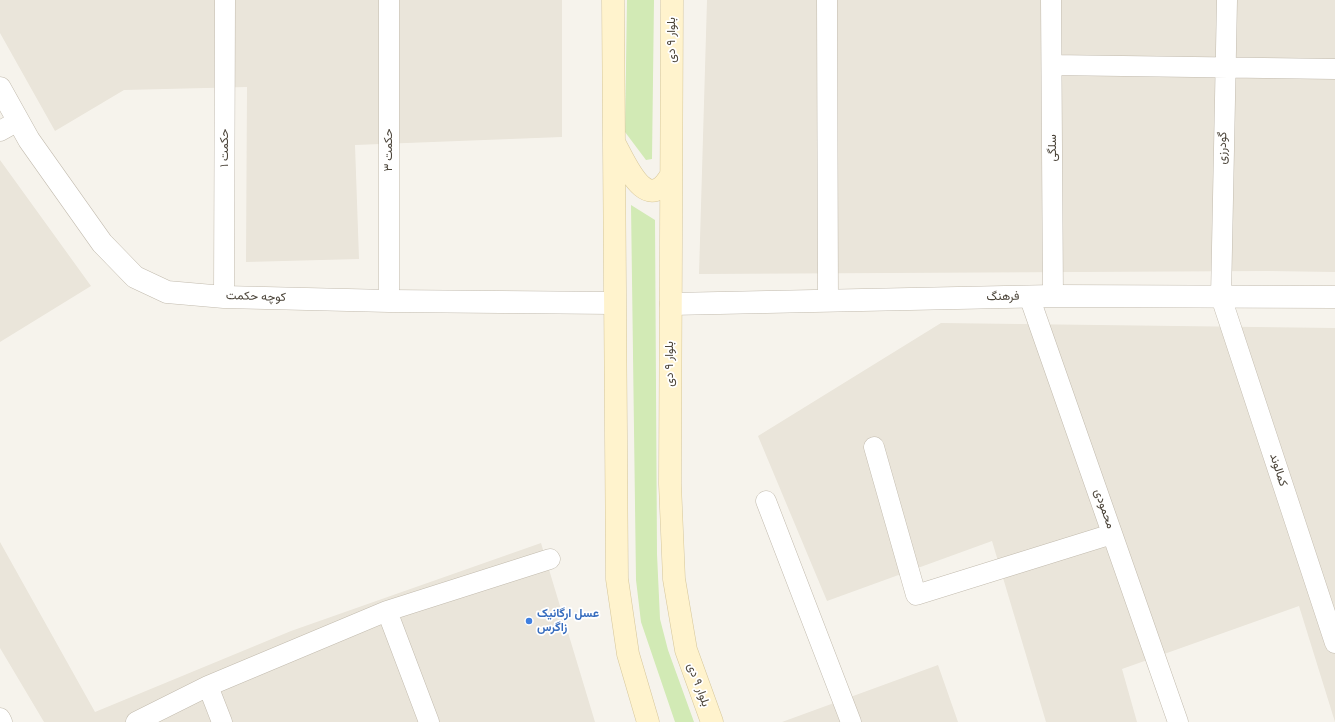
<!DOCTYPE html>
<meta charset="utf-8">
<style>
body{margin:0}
canvas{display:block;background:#f6f3ec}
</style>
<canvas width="1335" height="722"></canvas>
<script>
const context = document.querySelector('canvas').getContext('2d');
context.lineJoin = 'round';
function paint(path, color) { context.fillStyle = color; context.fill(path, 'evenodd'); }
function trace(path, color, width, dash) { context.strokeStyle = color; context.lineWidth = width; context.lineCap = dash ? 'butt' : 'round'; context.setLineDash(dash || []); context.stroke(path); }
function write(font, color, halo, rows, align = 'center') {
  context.font = font + ' Roboto,Vazirmatn,sans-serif'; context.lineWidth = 3.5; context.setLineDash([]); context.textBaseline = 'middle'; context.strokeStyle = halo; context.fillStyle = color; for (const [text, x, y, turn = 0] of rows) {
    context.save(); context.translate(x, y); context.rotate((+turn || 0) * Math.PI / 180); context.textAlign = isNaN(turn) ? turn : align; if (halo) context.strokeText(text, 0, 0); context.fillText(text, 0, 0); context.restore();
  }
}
paint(new Path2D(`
 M0,0H562V137L355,145L359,259L246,262L247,87L124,90L55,131L0,33Z
 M707,0H1335V272L1268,271L699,274Z
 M0,160L91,286L0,342Z
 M941,323L1335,328V722L1299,606L1122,669L1137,722H1046L992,541L827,601L758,436Z
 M0,542L95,712L291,631L541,543L595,722H44L0,648Z
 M938,665L958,722H782Z`), '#eae5da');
paint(new Path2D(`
 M627,0H654L652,159L646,160L625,132Z
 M631,205L655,220L657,554L660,619L668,650L694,722H675L641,622L636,580Z`), '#d2eab5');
const minor = new Path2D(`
 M827,0L828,301
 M1051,0L1053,296
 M1227,0L1221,297L1335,643
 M1052,65L1335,69
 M0,131L18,121
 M1029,296L1178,722
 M224,297L225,0
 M389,301V0
 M874,447L916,595L1112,534
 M766,501L851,722
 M387,611L429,722
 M208,686L222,722
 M0,718L2,722
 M136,722L208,686L387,611L550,559`);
const tertiary = new Path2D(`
 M0,88L29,140L102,243L135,277L167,292L224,297L389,301L614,303
 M671,304L1053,296L1335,297`);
const secondary = new Path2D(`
 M613,0L617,579L628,654L648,722
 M672,0L670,484L674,579L686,650L712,722
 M615,144C627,166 647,216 671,175`);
trace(minor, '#c2bbae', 21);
trace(tertiary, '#c2bbae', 23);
trace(secondary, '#d6c79b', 23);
trace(minor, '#fff', 20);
trace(tertiary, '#fff', 22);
trace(secondary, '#fff3cd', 22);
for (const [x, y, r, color] of [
 [529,621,4,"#3f7fe0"]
]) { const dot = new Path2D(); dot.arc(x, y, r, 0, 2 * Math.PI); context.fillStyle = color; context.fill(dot); trace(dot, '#fff', 1.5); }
write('12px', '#4b4439', '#fff', [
 ["بلوار ۹ دی",672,40,-90],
 ["حکمت ۱",225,148,-90],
 ["سلگی",1053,148,-90],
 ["گودرزی",1223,148,-89],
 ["حکمت ۳",389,150,-90],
 ["کوچه حکمت",256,297,2],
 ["فرهنگ",1003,297,-1],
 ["بلوار ۹ دی",670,364,-90],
 ["کمالوند",1278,470,72],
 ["محمودی",1104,509,71],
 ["بلوار ۹ دی",698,685,70]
]);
write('bold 12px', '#366cbe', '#fff', [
 ["عسل ارگانیک",537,614],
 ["زاگرس",537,628]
], 'left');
</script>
